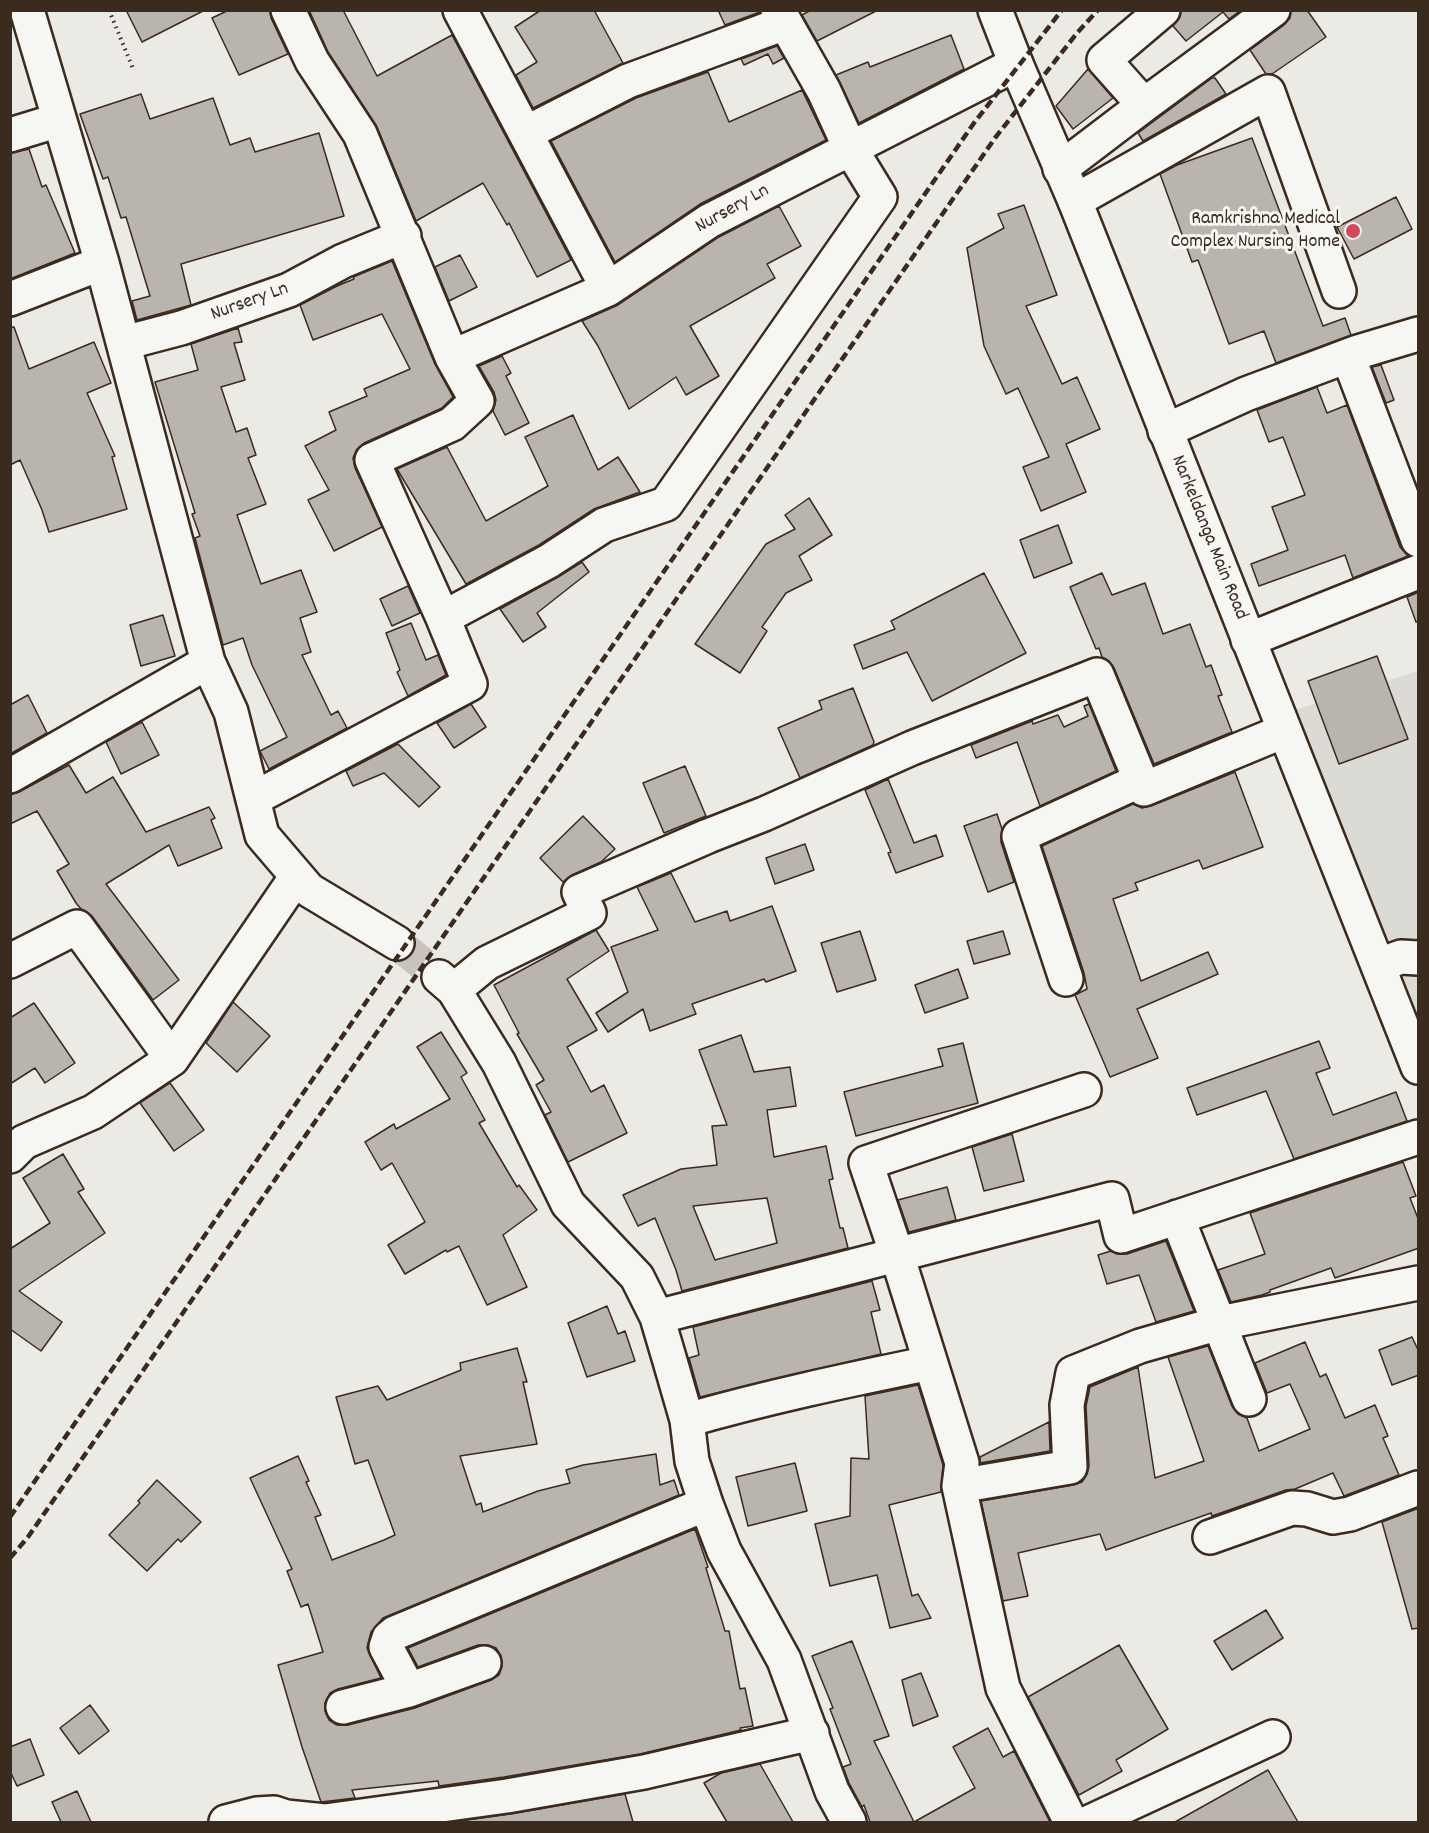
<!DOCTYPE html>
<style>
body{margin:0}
#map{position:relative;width:1429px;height:1833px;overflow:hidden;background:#ebeae5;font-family:Dekko,sans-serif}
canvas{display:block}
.frame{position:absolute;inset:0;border:12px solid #3b2a1e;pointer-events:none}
</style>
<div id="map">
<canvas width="1429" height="1833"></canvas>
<div class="frame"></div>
</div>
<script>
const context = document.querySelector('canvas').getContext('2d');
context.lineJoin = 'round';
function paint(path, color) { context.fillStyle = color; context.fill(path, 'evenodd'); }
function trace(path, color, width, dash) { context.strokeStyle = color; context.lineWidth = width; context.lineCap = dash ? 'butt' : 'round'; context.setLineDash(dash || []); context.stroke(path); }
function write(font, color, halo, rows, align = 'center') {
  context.font = font + ' Dekko,sans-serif'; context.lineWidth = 6; context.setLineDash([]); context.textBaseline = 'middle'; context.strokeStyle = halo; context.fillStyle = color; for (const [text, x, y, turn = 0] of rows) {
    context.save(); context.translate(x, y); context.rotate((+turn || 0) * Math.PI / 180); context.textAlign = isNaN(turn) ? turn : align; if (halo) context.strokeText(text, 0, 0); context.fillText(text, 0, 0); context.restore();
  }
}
paint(new Path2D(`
 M1418,671V1070L1266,719Z`), '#dcdad4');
const building = new Path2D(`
 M126,10H205L142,42Z
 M229,10H270L271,18L288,54L239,75L212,18Z
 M309,10H343L377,76L452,35L571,260L537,277L509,223L507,225L483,183L416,221L377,127L328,52Z
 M541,10H594L623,63L533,108L516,75L537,62L515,27Z
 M718,10H759L760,12L725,25Z
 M811,10H878L817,41L802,15Z
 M1181,10H1241L1229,19L1223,12L1186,41L1173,26L1180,17Z
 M1291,10H1307L1326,37L1272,74H1266L1250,50L1284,25L1290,18Z
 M951,35L964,69L859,123L836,75L868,62L870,67Z
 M777,46L784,58L773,64L768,54L744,65L741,59Z
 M1088,69L1113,98L1073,129L1056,106Z
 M708,72L729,122L802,90L826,140L700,204L615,262L551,141L636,98Z
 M1212,78H1215L1226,94L1143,141L1138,133Z
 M141,94L150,119L213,98L230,145L250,138L255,152L319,133L344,216L181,264L191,305L137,320L132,301L150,296L126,217L121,218L108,177L103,179L80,114Z
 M1252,138L1323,326L1345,318L1351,335L1276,363L1264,331L1229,344L1198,260L1192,262L1160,174L1177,165Z
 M29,149L42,187L46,185L75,253L10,279V153Z
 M1396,197L1412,229L1354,259L1337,227Z
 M1024,205L1057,295L1026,306L1062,384L1077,377L1100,429L1066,444L1086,492L1041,511L1023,467L1049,457L1018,388L1006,394L984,346L967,248L1004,228L998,214Z
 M779,206L801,246L767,264L775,278L690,326L719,376L686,395L676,377L629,409L598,346L582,321L618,305L719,237Z
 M460,255L477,287L449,301L435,267Z
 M392,261L435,364L453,397L442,408L364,443L357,449L353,458L355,468L382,527L334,551L308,500L329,490L305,446L336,430L329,412L367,396L364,389L410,369L382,314L313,340L300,305L337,286L354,279L353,277Z
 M10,327H14L29,369L94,342L111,383L87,393L115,456L112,457L127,509L49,532L42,510L20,460L10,465Z
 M238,328L242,342L234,343L245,380L221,387L236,432L247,428L256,455L248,458L266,504L237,515L261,584L301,570L317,612L300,618L311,652L302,655L331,715L338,711L347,728L269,769L260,751L287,737L252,665L243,638L223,645L195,538L200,536L192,514L195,513L155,382L198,370L191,344Z
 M502,356L511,373L506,376L529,423L505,435L493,411L496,400L494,392L479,366Z
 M1381,365L1394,400L1386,403L1372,367Z
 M1317,387L1327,413L1347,405L1400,547L1408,556L1353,578L1345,555L1259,586L1251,564L1288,550L1272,507L1305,495L1283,437L1269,442L1257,410Z
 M573,415L598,470L618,457L640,492L594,509L539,545L466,584L397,469L447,447L486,521L548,486L525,437Z
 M809,498L832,535L799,556L812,580L786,593L762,627L767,631L740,673L695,644L766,544L795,529L785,515Z
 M1058,525L1072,563L1034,578L1020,540Z
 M582,562L589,572L537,613L546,627L523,642L500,609L558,577Z
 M984,573L1026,653L932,701L907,652L863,669L854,645L895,629L891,621Z
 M1102,573L1112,595L1145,583L1163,634L1190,624L1206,667L1211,665L1222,695L1218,696L1232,732L1154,764L1114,668L1109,661L1102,657L1099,648L1096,649L1070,587Z
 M408,586L420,613L392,626L380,599Z
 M1419,592V621L1416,622L1407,597Z
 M163,615L175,656L141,666L130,625Z
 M411,623L426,660L438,655L446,675L408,696L397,672L400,670L386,633Z
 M1377,656L1408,739L1339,764L1308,681Z
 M853,688L874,742L873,745L800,778L778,728L822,709L819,701Z
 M28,695L47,733L10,754V705Z
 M471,704L486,727L454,748L437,723Z
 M1089,704L1116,771L1040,806L1017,742L976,758L971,745L1032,721L1033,724L1058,715L1064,727L1088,716L1084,706Z
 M142,722L159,755L121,774L106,742Z
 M398,744L440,787L419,807L384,773L353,786L346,771Z
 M69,765L86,793L113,777L146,832L209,807L215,818L211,820L222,848L178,866L169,845L106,884L179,980L153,1000L92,916L81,909L76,903L57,871L69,864L37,811L10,824V795L19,792Z
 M685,766L706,816L664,833L643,783Z
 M1235,772L1263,847L1203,869L1199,860L1135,883L1138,890L1113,899L1141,981L1208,952L1218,974L1137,1009L1158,1058L1110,1077L1075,995L1087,989L1084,973L1042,846L1133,804L1142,808L1151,806Z
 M888,779L914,843L936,835L943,856L896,873L888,853L891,852L865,790Z
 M997,814L1002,829L1001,842L1014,882L988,892L964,826Z
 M583,816L615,849L601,862L572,875L563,882L540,858Z
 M805,844L814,870L775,884L766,858Z
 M671,873L695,922L727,911L730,921L772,906L796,971L766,982L764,979L692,1004L696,1014L650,1031L643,1009L608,1032L596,1013L628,992L611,947L658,930L637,887Z
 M596,930L609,951L567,979L597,1030L567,1047L591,1092L604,1085L627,1133L568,1162L545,1115L551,1112L536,1085L544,1080L517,1034L519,1033L494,985Z
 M860,931L876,980L837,992L821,943Z
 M1003,931L1010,954L974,964L967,941Z
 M958,969L968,998L925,1013L915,985Z
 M233,1002L270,1036L237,1072L206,1043Z
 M34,1003L75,1063L45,1083L35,1068L10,1084V1018Z
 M441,1032L467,1073L461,1077L485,1120L479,1123L517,1187L519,1185L537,1210L503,1235L527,1287L487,1305L459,1246L447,1252L446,1250L405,1274L388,1245L425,1222L392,1163L381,1170L365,1142L394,1124L396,1129L450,1099L417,1047Z
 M741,1035L754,1072L790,1067L796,1106L767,1110L774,1157L826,1146L833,1179L829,1180L840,1228H843L848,1248L682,1291L676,1270L655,1218L638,1226L623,1195L681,1169L717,1165L712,1126L727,1125L699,1050ZM767,1198L777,1243L715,1260L693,1206Z
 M1319,1041L1330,1068L1316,1073L1333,1115L1396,1092L1407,1121L1294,1159L1266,1091L1197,1115L1187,1088Z
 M963,1043L978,1103L856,1136L844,1092L943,1066L938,1049Z
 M170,1083L204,1130L174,1151L140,1103Z
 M1012,1134L1024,1181L984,1191L972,1147Z
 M63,1154L84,1189L78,1192L105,1233L19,1291L62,1322L41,1351L10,1329V1249L50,1223L23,1178Z
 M1403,1162L1416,1196L1410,1198L1419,1221V1248L1335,1278L1331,1268L1270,1290V1292L1262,1295L1231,1302L1218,1270L1265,1254L1250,1213Z
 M947,1187L956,1220L909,1232L898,1200Z
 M1166,1241L1194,1311L1156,1322L1139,1275L1107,1284L1098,1255L1111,1251L1117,1254H1127Z
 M872,1281L880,1310L871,1312L881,1354L700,1397L689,1358L699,1355L693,1327Z
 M607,1306L618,1334L625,1331L635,1361L587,1377L568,1323Z
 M1412,1337L1419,1352V1375L1392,1385L1379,1350Z
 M1305,1342L1320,1377L1326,1374L1345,1418L1375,1405L1388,1436L1383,1438L1399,1475L1344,1496L1333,1473L1295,1489L1286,1490L1212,1516L1211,1513L1106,1550L1100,1534L1018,1553L1028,1596L1003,1601L981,1501L1073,1485L1082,1482L1087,1474L1089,1466L1086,1406L1090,1387L1138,1367L1155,1478L1204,1461L1168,1357L1208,1346L1232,1406L1238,1414L1247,1418L1259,1451L1310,1429L1290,1384L1267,1393L1255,1363Z
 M517,1348L527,1382H523L537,1444L460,1456L476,1505L481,1503L483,1512L538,1491L570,1483L566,1470L583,1465L656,1454L660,1485L674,1480L679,1495L383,1618L371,1632L367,1648L381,1678L338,1689L330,1693L325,1703V1711L329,1720L337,1725H348L415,1708L491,1680L499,1675L502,1666L501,1656L496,1648L488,1645H478L418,1667L408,1648L695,1529L708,1567L706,1568L725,1631H729L740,1689L745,1688L753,1726L740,1728L741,1730L640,1754L504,1777L439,1786L438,1781L352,1790L355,1798L321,1802L302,1747L278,1665L323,1652L308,1604L301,1607L287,1571L292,1569L250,1478L298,1456L309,1481L306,1482L321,1515L315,1517L332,1560L384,1540L395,1535L368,1460L355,1464L336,1397L378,1386L387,1400L461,1370L460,1363Z
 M918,1385L943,1465L941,1492L889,1505L912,1596L918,1594L931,1618L890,1628L877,1575L830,1586L815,1524L850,1516L851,1458L869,1459L865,1396Z
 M1049,1422L1050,1451L980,1463V1457Z
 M795,1463L807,1511L748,1526L736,1477Z
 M157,1480L201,1522L181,1542L178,1539L147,1571L109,1535L140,1503L138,1501Z
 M1419,1508V1628L1412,1629L1382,1522Z
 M1266,1610L1283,1638L1232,1670L1214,1641Z
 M852,1641L889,1736L874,1741L914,1822L975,1788L953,1747L988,1728L1003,1757L1014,1751L1050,1822H870L864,1805L862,1807L849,1783L843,1767L851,1764L830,1709L833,1708L812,1656Z
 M1119,1645L1168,1729L1116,1760L1122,1771L1079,1795L1028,1697Z
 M921,1673L938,1716L913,1726L902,1680Z
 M90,1705L109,1731L79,1754L60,1728Z
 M30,1739L44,1775L17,1786L10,1771V1747Z
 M760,1764L793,1822H727L704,1783L721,1773Z
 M1268,1770L1298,1822H1175Z
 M77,1791L91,1822H61L52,1802Z
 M625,1794L633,1822H452L510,1814Z`);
paint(building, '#bab4ae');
trace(building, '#3b2a1e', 1.5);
trace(new Path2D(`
 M397,943L439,977`), '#c8c4bd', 33, [33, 16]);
const minor = new Path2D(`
 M27,10L102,263L208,662L231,712L262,835L309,890L397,943
 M460,10L608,289
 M1144,105L1104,60L1163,10
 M526,133L628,81L785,23
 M10,135L59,120
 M1060,169L1144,105L1273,10
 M1075,201L1268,92L1339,291
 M10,299L102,263
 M124,343L181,328L289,290L343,261L404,236
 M1348,356L1418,540
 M452,357L608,289L709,221L1016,64
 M1165,431L1246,394L1358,352L1418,334
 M443,618L549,561L604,525L666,504L880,197L850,148L824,91L778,10
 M1248,640L1418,572
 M10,776L208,662
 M253,799L470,684L443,618L372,460L452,424L477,401L452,357L360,134L312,61L288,10
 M10,961L77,927L172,1059
 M1379,965L1401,957L1418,958
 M439,977L454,990L499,1063L568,1204L637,1277L657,1317L670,1361L687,1420L692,1461L706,1504L724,1551L784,1660L832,1791L849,1822
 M1066,979L1019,836L1141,780
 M454,990L487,963L589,913L579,892L708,836L764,814L912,748L1097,675L1144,789L1284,731
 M10,1156L24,1142L93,1112L172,1059L297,876
 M1177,1217L1249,1399
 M657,1317L1112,1199L1121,1236L1418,1137
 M687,1420C767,1397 848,1380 930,1363
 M959,1486L1070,1467L1067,1405L1073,1373L1140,1346L1220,1323L1418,1283
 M1210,1537L1292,1508L1307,1509L1333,1517L1350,1514L1418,1488
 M484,1663L409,1690L386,1647L389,1638L395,1633L706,1504
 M343,1707L409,1690
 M226,1822L257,1814L274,1813L286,1817L325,1821L507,1796L644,1772L812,1733
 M1071,1822L1003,1688L959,1486L962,1463L897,1255L866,1163L1084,1090
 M1090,1822L1273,1737`);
const major = new Path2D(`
 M995,10L1016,64L1075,201L1418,1067`);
trace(minor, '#3b2a1e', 38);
trace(major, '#3b2a1e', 38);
trace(new Path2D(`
 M109,10L134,71`), '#3b2a1e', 4, [1.5, 4.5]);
trace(minor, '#f6f6f2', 33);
trace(major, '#f6f6f2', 33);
trace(new Path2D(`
 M10,1517L974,123L1062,10
 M10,1558L28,1537L995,138L1077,33L1098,10`), '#3b2a1e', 4.5, [9, 4.5]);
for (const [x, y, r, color] of [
 [1353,231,8,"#d1495b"]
]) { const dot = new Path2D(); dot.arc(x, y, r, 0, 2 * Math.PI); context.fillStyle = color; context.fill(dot); trace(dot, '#f6f6f2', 2); }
write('20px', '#3b2a1e', '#f6f6f2', [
 ["Nursery Ln",733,210,-29],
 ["Nursery Ln",250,303,-20],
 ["Narkeldanga Main Road",1208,538,68]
]);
write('20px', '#3b2a1e', '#f6f6f2', [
 ["Ramkrishna Medical",1340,220],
 ["Complex Nursing Home",1340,243]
], 'right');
</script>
